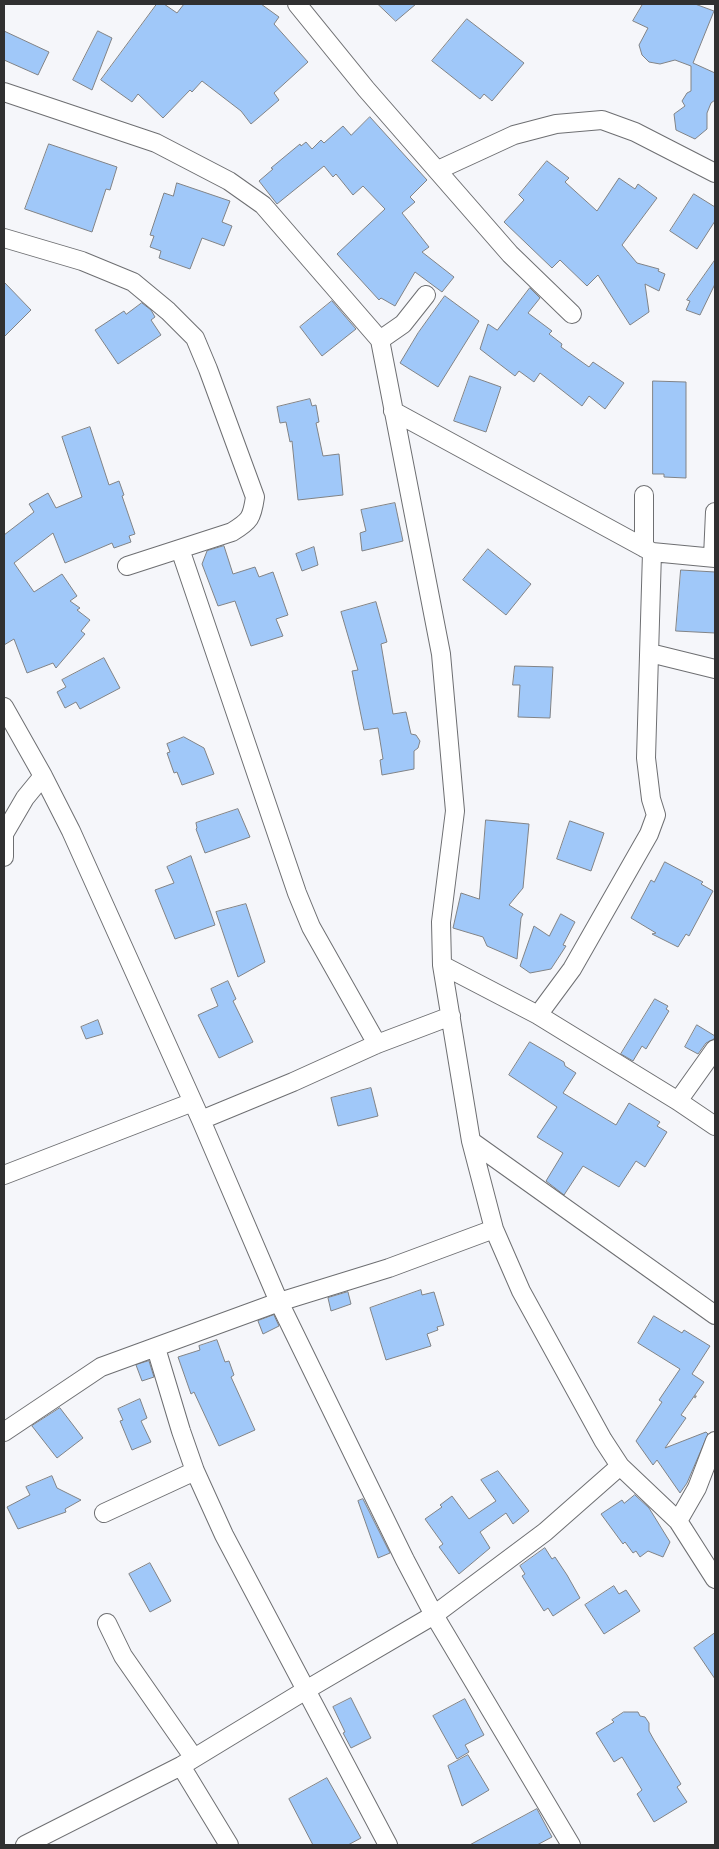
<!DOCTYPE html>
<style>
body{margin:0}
#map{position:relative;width:719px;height:1849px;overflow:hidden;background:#f5f6fa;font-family:"DM Sans",sans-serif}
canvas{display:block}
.frame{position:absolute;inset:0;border:5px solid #303031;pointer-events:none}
</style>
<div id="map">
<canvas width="719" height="1849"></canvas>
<div class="frame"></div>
</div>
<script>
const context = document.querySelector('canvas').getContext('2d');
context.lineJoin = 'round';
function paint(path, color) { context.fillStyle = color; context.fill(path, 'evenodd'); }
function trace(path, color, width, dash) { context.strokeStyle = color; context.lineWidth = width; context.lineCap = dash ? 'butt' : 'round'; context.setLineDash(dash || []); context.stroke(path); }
const building = new Path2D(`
 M157,4H164L177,13L184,4H261L279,17L274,24L308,62L274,93L279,100L251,124L241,111L202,81L192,92L190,90L163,118L138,94L132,102L101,80Z
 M378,4H416L396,21Z
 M643,4H695L714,11L693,63L715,73V100L711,103L707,113V129L695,139L676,130L674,114L685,106L682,101L687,93L691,91V66L675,60L660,64L649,62L642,55L639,45L648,28L633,21Z
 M467,19L524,63L492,101L484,94L480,99L432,61Z
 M4,31L49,52L38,75L4,60Z
 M98,31L112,38L92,90L73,80Z
 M370,117L427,180L410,197L415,202L402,213L429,247L422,252L454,277L442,292L415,272L395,306L381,298L379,300L337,254L385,209L363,186L353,195L336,174L333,177L324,166L277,204L259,181L273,169L271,168L300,144L301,146L306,142L312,149L321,140L324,143L343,126L351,135Z
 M49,144L117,167L110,190L106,189L92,232L25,209Z
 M547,161L569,178L565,182L597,211L619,178L635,189L638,184L657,198L622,245L637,263L659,269L658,271L665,274L659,291L645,284L649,312L630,325L598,275L587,286L560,260L552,268L504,222L524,200L519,195Z
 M177,183L230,201L222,222L232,226L224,246L202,238L190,269L159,258L161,251L150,247L154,236L150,235L164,193L173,196Z
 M694,194L715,207V221L697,249L670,231Z
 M715,260V284L700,315L686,310L690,301L687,300Z
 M4,282L31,310L4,337Z
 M530,288L540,298L528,313L552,331L549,334L562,344L561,347L589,367L593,362L624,383L605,409L589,396L582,406L540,373L534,382L519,371L515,376L480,349L488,324L497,330Z
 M445,296L479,321L438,387L400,363L418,333Z
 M332,301L356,329L322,356L300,327Z
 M142,303L151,310L155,317L151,320L161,335L118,364L95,330L124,311L126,314Z
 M470,376L501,387L486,432L454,421Z
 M653,381L686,382V478L664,477V474H653Z
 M310,399L312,406L316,405L319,422L316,423L323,456L339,454L343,495L298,500L292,441L290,442L286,422L280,423L277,407Z
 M90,427L109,485L119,481L124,495L122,496L135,534L129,536L131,542L114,548L112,543L65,563L53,533L14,563L34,592L62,574L77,596L70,601L80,608L77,610L90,620L81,631L85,634L56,668L53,663L27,673L14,639L4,645V535L34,512L29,504L48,493L56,508L82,497L62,437Z
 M395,503L403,541L362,551L360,533L366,531L361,510Z
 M224,546L233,574L255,567L259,577L273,572L288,615L276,619L283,636L251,646L235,601L218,606L202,564L207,551Z
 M314,547L318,565L302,571L296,554Z
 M488,549L531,584L506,615L463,580Z
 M681,570L715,572V633L676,631Z
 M376,602L387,642L381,644L393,714L406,712L411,734L416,735L420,741L418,748L414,751V769L382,775L380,760L383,759L378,728L364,730L352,671L358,670L341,612Z
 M104,658L120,688L80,709L76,702L65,708L57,692L66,687L62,680Z
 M515,666L553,667L550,718L518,717L520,685H513Z
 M184,737L204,748L214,774L182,785L177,772L174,773L167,753L170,752L167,744Z
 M238,809L250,837L205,853L196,829L197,828L196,823Z
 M486,820L529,824L523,888L509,905L523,914L521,918L517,959L487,946L483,937L453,928L461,893L479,899Z
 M570,821L604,833L591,871L557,859Z
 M191,856L215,925L175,939L155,890L174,883L167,867Z
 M665,862L703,882L701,884L713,891L689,936L686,934L678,947L652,934L656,933L631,918L651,880L654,882Z
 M246,904L265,962L238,977L216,912Z
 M561,914L575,922L563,945L566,946L551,969L530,973L520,966L534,926L549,936Z
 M228,981L236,999L233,1001L253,1042L219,1058L198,1015L218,1006L211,989Z
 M655,999L668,1006L666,1009L669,1011L646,1049L642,1046L633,1061L621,1054Z
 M98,1020L103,1034L86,1039L81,1027Z
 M697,1025L715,1036L714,1039L706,1043L698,1054L685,1047Z
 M530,1042L564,1062L565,1066L576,1073L563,1093L616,1125L629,1103L660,1122L657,1126L667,1132L645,1167L636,1161L619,1187L583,1166L564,1195L546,1181L563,1153L537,1137L557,1107L509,1075Z
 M371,1088L378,1116L338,1126L331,1098Z
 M421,1290L422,1295L434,1292L444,1325L437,1327L438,1330L427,1334L431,1346L386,1360L370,1308Z
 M348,1292L351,1304L331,1311L328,1298Z
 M274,1315L279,1326L263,1334L258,1321Z
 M654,1316L682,1333L684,1330L710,1346L692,1374L704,1382L681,1415L686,1418L665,1448L706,1432L708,1434L687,1483L680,1493L657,1460L653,1465L636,1441L662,1402L659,1400L680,1369L638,1343Z
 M217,1340L225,1362L229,1361L234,1375L231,1377L255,1430L219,1446L194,1392L191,1394L178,1357L200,1350L199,1346Z
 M149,1361L154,1377L142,1381L136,1365Z
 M140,1399L147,1418L141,1421L151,1442L132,1450L120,1421L123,1420L118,1409Z
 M60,1408L83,1438L57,1458L32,1426Z
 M498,1471L529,1511L513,1524L506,1513L480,1532L490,1548L459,1574L439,1547L443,1544L425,1519L442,1507L440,1505L452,1496L469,1519L496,1501L481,1480Z
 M52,1476L57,1488L81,1500L65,1509L66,1512L18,1529L7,1507L30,1495L26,1487Z
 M635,1495L649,1508L670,1542L663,1557L648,1551L640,1557L636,1551L633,1553L625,1542L623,1544L601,1514L622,1500L624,1503Z
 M363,1499L390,1553L378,1558L358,1501Z
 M545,1548L552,1559L555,1557L567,1575L580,1598L553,1616L548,1608L544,1611L527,1584L522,1576L525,1574L520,1566Z
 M150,1563L171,1601L150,1612L129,1574Z
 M614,1586L619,1594L626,1590L640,1611L604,1634L585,1605Z
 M715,1633V1679L694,1648Z
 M351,1698L371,1738L351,1748L343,1733L345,1732L333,1707Z
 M465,1699L484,1735L465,1745L469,1752L457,1759L433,1716Z
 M624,1712H638L640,1716L645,1717L649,1723V1731L654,1740L681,1784L677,1787L687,1802L654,1822L637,1794L642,1790L622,1757L614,1762L596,1733L614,1722L612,1720Z
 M468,1755L489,1790L462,1806L448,1766Z
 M327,1778L361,1838L348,1845H313L289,1799Z
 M537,1809L552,1837L537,1845H470Z`);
paint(building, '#a0c8f9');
trace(building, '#818386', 1);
const street = new Path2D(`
 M297,4L366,89L510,254L572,314
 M4,92L156,143L229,181L263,205L380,340L441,654L455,811L441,922L442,965L471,1141L494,1229L521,1291L603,1440L620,1466L678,1521L715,1579
 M438,170L514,135L556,124L602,120L635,132L715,173
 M4,238L82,261L133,282L168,311L195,338L208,369L255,497C252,518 250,521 232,532L127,566
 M380,340L403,324L426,295
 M393,411L652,552L715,558
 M644,495V548
 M180,549L297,893L311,927L377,1044
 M713,557L715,512
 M650,653L715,669
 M4,707L43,776L71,831L201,1120L279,1302L405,1560L434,1615L571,1845
 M4,857V834L25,798L43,776
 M442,965L538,1015L678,1101L715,1126
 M538,1015L572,969L649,834L656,815L651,799L646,758L652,552
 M678,1101L715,1049
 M201,1120L293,1082L377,1044L451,1016
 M471,1141L715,1315
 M4,1175L193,1102
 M156,1348L181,1431L195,1471L224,1535L388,1845
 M4,1432L101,1367L279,1302L389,1268L494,1229
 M104,1513L195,1471
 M678,1521L697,1488L715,1441
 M107,1623L123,1656L194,1758
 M181,1766L229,1845
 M25,1845L181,1766L306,1690L434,1615L545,1532L620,1466`);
trace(street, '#6e6f72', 20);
trace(new Path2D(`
 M694,1396L699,1399`), '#939496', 3, [2.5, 4]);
trace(street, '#fff', 18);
</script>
